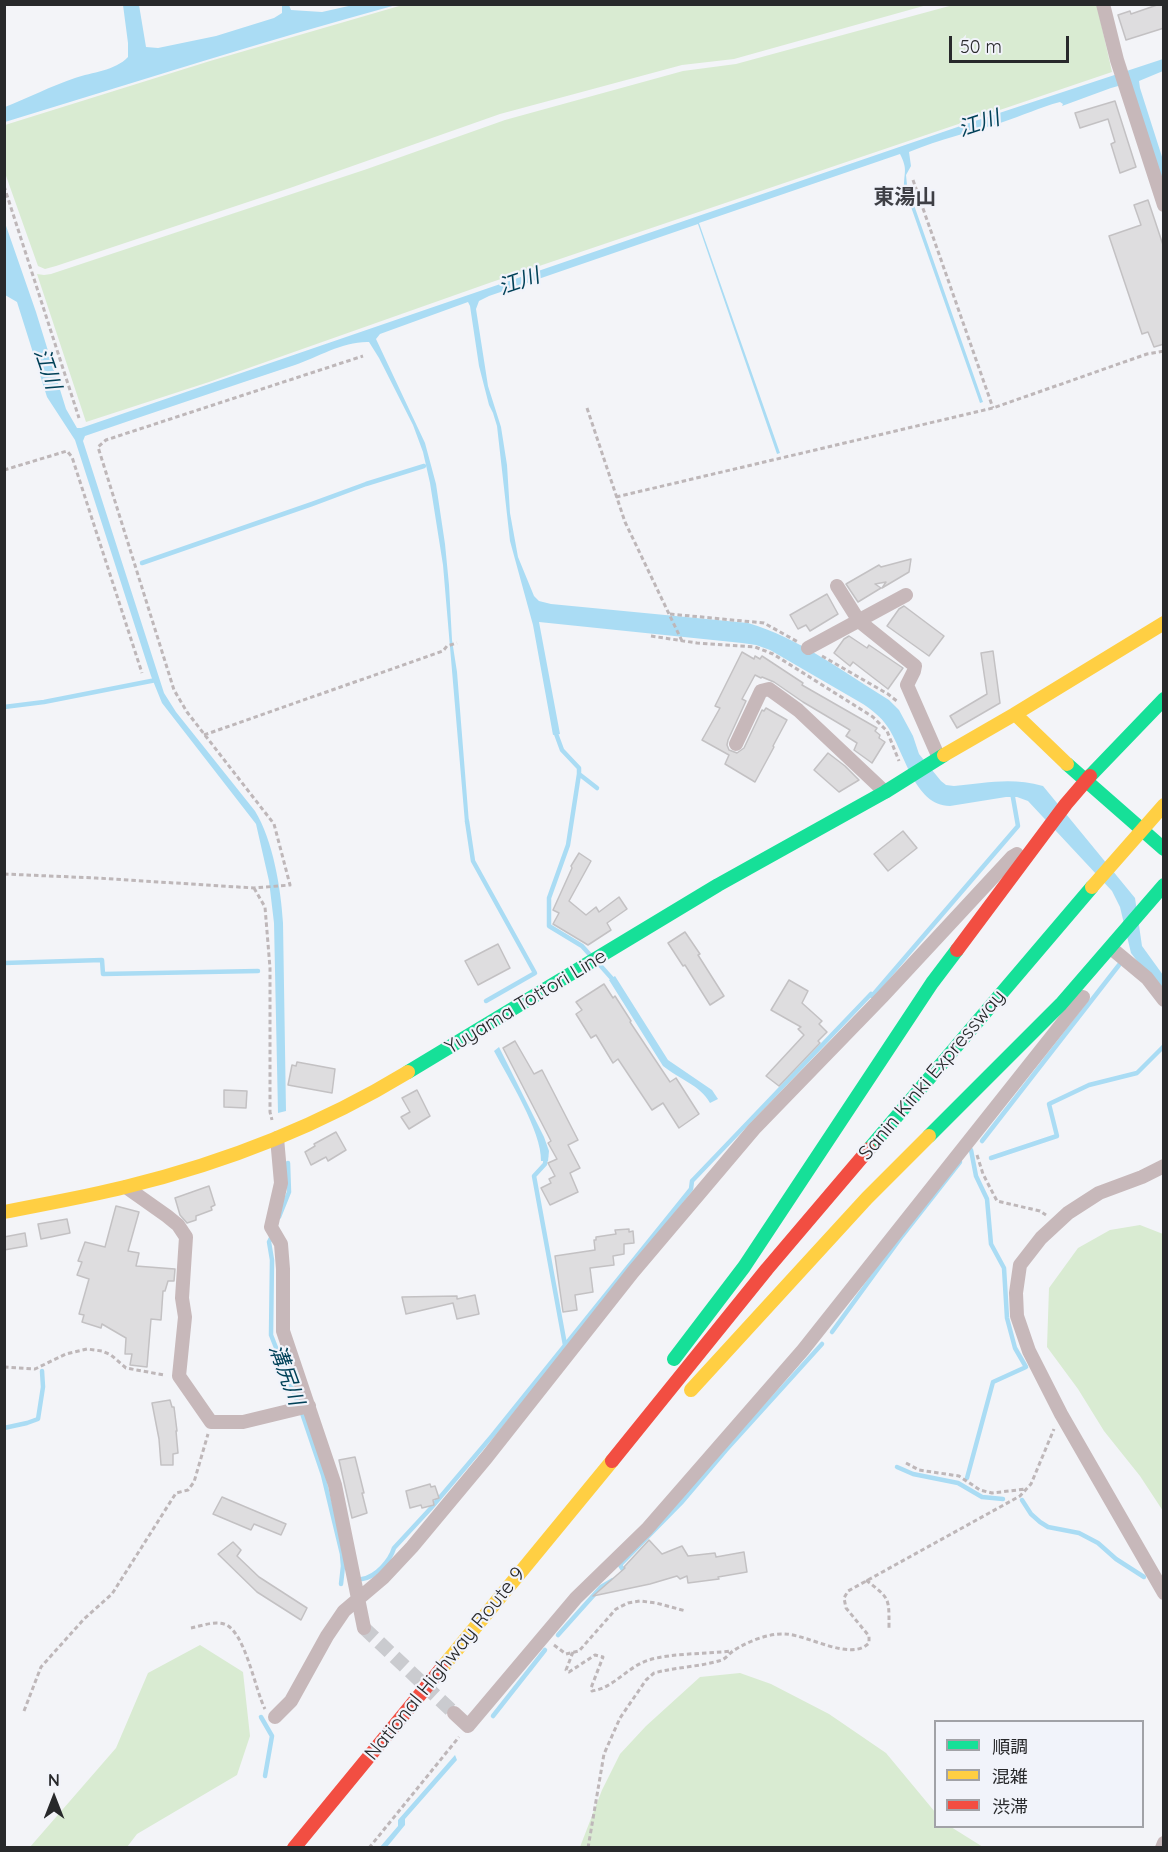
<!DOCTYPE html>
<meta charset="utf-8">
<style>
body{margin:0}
#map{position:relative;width:1168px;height:1852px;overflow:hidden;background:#f3f4f8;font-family:Quicksand,"Noto Sans JP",sans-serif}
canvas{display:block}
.frame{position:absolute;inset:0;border:6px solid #28292b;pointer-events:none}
.legend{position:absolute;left:934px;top:1720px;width:210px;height:108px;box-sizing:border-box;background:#f1f3fa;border:2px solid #a1a2a7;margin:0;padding:8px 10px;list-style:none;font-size:18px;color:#28292b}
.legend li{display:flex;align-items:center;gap:12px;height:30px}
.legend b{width:30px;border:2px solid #a1a2a7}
.north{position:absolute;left:24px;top:1768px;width:60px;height:60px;-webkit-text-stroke:4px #f1f3fa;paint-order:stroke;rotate:0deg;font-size:16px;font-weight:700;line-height:24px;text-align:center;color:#28292b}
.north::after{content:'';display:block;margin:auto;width:21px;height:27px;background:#28292b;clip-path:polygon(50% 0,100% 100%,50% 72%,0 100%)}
.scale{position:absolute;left:949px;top:36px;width:120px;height:27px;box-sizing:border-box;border:3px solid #28292b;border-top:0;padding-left:8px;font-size:18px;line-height:21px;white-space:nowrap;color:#28292b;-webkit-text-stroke:4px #f1f3fa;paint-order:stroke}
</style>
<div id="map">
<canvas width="1168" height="1852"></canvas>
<div class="frame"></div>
<ul class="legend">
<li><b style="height:8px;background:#16e098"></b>順調</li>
<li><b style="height:8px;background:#ffcf43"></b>混雑</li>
<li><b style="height:8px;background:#f24e42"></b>渋滞</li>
</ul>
<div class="north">N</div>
<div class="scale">50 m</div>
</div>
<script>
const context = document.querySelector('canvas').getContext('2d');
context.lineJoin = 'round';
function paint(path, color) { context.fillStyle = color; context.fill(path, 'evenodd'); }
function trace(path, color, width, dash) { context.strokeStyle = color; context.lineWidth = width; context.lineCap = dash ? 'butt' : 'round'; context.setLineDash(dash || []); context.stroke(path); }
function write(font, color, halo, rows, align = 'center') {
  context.font = font + ' Quicksand,"Noto Sans JP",sans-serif'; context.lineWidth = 4.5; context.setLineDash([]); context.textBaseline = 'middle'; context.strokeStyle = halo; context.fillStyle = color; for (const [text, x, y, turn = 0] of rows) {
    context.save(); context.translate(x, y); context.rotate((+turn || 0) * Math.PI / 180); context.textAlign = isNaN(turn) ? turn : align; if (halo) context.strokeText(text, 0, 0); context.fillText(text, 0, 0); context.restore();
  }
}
paint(new Path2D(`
 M406,4H927V5L734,59L682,65L500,114L290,188L56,266L45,269L38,266L5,173V125L210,61Z
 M953,5H1097L1112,72L492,282L209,382L86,422L37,274L44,275L51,274L367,169L505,120L683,71L736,64Z
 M1140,1225L1163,1234V1511L1140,1476L1104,1431L1078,1389L1047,1347L1049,1288L1078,1248L1110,1230Z
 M200,1645L243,1672L250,1736L237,1775L137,1834L127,1847H30L116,1748L148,1673Z
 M740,1673L771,1684L829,1714L886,1753L935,1812L936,1826L951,1827L983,1847H580L602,1790L620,1754L646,1726L700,1677Z`), '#d9ebd2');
paint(new Path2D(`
 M123,5H139L146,47L158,48L216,36L274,18L282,13V5H289L291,10L322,12L353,5H396C265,41 135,82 5,122V107C28,98 51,86 75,78C92,72 115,71 128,57V43Z
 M1163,59V71L1139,81L1140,88L1163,160V184L1129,83L1111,88L1062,106L1063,104L1060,102C1040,107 1022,116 1003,122C971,132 940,139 909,152L911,166L906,175L907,185L983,402L980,403L904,187C904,171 908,170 900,154L699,223L780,453L777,454L698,224L489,296L479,301L476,309L488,386L501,427L507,465L510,513L518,557L534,596L539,601L551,604L748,623C799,638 845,673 889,700L899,710L913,736L919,754L941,781L946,785L954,786C986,783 1011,777 1043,786L1135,898L1142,946L1163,975V995L1131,953L1120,907L1112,891L1028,801L1017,797H1006L950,806C914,806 904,750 887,726C881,717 872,710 863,704L770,650L756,645L742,643L539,622L560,734L553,735L533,625L510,541L497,426L493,413L489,405L479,366L470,306L468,302L380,334L376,339L425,443L436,484L445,544L449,585L452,640L457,672L469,823L468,826L465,823L443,565L430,483L423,452L413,425L379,358L369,342C344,341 318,357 295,365C225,388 155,412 85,436L83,441L164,693L176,712L255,811C273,840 281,889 283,923L286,1111L278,1113L274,923L269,881L256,824L162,703L151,676L75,440L47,397L17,302L5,295L4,220L36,312L66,409L77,428H81L975,121Z
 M615,976L668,1060L712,1090L718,1099L710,1103C700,1085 679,1079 663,1066L609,980Z
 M499,1047L544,1137L549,1151L548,1161H541C542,1131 508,1078 494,1051Z
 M455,1755L457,1760L405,1819V1825L387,1847H380L398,1826V1820Z`), '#aadcf4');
trace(new Path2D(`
 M142,563L312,504L366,484L424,466
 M4,707L44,702L156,680
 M555,731L562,750L579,768V774L568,845L549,898V926L582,946L591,956
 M579,774L597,788
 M467,821L473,861L535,973L486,1001
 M4,963L102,960L103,974L258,971
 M599,964L615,982
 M982,1141L1119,965
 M546,1156L545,1164L534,1176L565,1345
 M991,1158L1057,1136L1049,1104L1089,1085L1137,1073L1164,1046
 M279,1217L289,1192L288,1163
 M272,1236L269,1242L272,1260L271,1335L303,1416L323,1475L342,1554L343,1566L341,1584
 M832,1332L902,1236L960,1162
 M4,1428L27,1423L38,1419L43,1387L42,1371
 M897,1467L913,1474L958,1483L982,1497L1003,1499
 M967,1478L993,1382L1026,1367L1015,1348L1007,1318L1004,1268L991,1244L987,1199L976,1176L971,1150
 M1022,1500L1031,1514L1040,1522L1048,1527L1079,1533L1098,1543L1116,1559L1144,1577
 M623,1574L625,1573L620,1565L681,1503L726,1450L822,1344
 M362,1579C376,1577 390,1561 394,1548L431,1508L492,1436L691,1189L692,1181L871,994L872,996L1018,826L1012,792
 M558,1635L601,1587L613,1580
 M493,1716L545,1650
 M261,1717L272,1736L265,1776`), '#aadcf4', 4.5);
const building = new Path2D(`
 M1160,4H1164V28L1126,40L1118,15L1130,11L1131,14Z
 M1115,101L1136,167L1120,173L1111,144L1115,142L1108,119L1080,128L1075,113Z
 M1148,200L1164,248V344L1154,347L1148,332L1142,334L1109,236L1141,225L1134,205Z
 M911,559L909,572L882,588L886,582L875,584L881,588L858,602L846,584L879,565L881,567Z
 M827,594L838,614L810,631L806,625L798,629L790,615Z
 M904,606L944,636L929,656L887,626L899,609Z
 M849,636L867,648L869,645L903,668L888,689L853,662L850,666L834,653L844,639Z
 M993,651L1000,703L957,728L950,716L987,694L981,653Z
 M742,652L754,659L755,656L760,659L762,656L803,683L802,685L877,728L875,731L880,735L879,738L885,742L872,763L854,750L857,743L846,736L850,730L803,702L774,682L762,677L761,678L755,675L742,699L746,701L728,740L727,745L729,750L737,753L744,748L762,710L764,711L766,708L787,720L773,746L774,747L755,782L725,764L729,755L702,740L720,708L715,706Z
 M828,753L845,766L859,780L839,792L814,770Z
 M903,831L917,848L888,871L874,854Z
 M579,853L591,861L569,901L586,915L596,907L599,912L619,897L627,909L607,923L611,930L588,945L553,924L559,913L553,910L572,868L571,866Z
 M685,932L700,954L698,955L724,996L710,1005L685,965L683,966L668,943Z
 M498,944L510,968L478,985L465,961Z
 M789,980L808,991L802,1003L822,1021L819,1024L827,1032L818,1041L820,1043L779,1086L766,1076L804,1035L798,1029L801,1027L771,1010Z
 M604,984L613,998L615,996L631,1021L630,1022L670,1082L676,1078L699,1114L679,1128L663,1103L652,1110L618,1059L613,1063L596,1035L591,1038L576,1014L582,1010L576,1002Z
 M515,1041L534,1074L542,1070L578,1140L568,1145L580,1168L570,1173L578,1192L550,1205L541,1188L551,1183L549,1179L555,1176L548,1163L557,1159L548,1143L551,1141L503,1048Z
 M297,1062L335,1069L332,1093L288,1085L292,1065L296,1066Z
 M224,1090L247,1091L246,1108L224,1107Z
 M417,1090L430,1116L409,1129L401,1117L410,1112L402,1098Z
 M336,1132L346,1150L328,1161L326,1157L311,1165L305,1152L315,1146L314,1144Z
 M209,1186L215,1205L211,1207L212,1210L196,1216V1220L187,1223L180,1215L175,1198Z
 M116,1206L139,1212L128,1251L139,1253L136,1266L175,1269L174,1281H168L165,1291H163L161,1320L151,1319L147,1367L130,1365L132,1354H125L126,1338L102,1324L101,1328L82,1322L84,1315L79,1314L89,1279L77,1275L82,1262L78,1261L85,1242L105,1247Z
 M67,1219L70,1233L41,1239L38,1224Z
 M629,1229V1232L633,1231L634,1243L624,1244V1254L613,1256L614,1265L590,1268L593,1292L575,1295L577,1310L563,1312L555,1256L595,1250L594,1240H596V1237L616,1234L615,1230Z
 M25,1233L27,1246L4,1250V1237Z
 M475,1295L479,1314L457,1319L453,1303L406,1314L402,1297L457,1296V1299Z
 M170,1400L172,1407H174L177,1431H176L178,1453L173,1454V1465H161L159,1439L152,1403Z
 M355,1457L364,1493H362L367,1513L352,1518L339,1460Z
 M430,1484L431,1487L435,1486L439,1498L433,1500L434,1505L422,1508L421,1505L410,1508L406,1491Z
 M222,1497L286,1524L281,1535L254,1524L251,1530L213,1514Z
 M649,1540L662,1554L682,1546L688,1556L715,1553L716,1557L744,1552L747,1572L718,1577L719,1579L688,1583L687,1576L680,1579L677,1576L650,1584L593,1596L625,1568L624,1567Z
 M233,1542L241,1550L237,1556L259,1577L307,1608L301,1620L257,1592L218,1554Z`);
paint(building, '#dedddf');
trace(building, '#c3c1c3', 1.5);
trace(new Path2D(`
 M364,1628L454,1713`), '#cacbcf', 14, [14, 7]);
trace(new Path2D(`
 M913,180L993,408
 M4,186L79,418
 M587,408L625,522L682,641
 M4,470L67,451L72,457L142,673
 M616,497L993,408L1147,354L1164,351
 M670,614L764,623L798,642
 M651,636L697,643L755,647L773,654L873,717L887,731L899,761
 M822,656L888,694L898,702
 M204,735L443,651L447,646L457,643
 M4,874L96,878L254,888L290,885L274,824L187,712L174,690L98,447L106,440L363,356
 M254,888L265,907L270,968V1112L272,1120
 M977,1155L983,1174L997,1201L1040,1211L1046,1215
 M4,1367L35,1369L66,1354L87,1349L102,1351L111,1355L126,1368L164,1375
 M906,1463L919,1470L959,1476L980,1490L992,1493L1026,1489
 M866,1580C890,1599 889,1597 889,1628
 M191,1628C201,1626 213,1621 224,1624C245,1630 255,1690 265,1709
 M554,1645L566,1654L579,1651L616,1609L628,1603L640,1601L656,1603L686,1611
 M573,1652L566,1670L569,1672L595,1655L603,1657L591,1688L592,1691C614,1688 628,1666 649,1660C671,1653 707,1654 732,1651
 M24,1711L41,1667L84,1619L112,1594L176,1493L188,1490L194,1482L208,1434
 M369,1848L459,1737
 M588,1848L604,1754L620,1718L646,1680L654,1673L662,1671C681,1667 703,1666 722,1660C726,1658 729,1654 733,1651C746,1642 769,1633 785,1634C809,1635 851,1662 869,1643V1636L846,1608L844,1598L848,1591L1020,1496L1031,1484L1054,1429`), '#beb7b9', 3, [4.5, 3]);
trace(new Path2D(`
 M1103,4L1117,60L1164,205
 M837,586L859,621L915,666L914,671L907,685L939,758
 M808,648L906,595
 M736,744L761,691L769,689L798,710L885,792
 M1111,948L1147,978L1164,1000
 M277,1138L281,1183L271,1227L281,1244L283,1269V1331L335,1485L364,1628
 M1164,1166L1142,1177L1099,1193L1068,1213L1041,1238L1020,1265L1016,1293L1017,1316L1029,1351L1061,1414L1164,1593
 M126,1187L167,1216L178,1225L186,1237L182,1298L185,1317L179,1376L211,1422H243L309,1406
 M454,1713L468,1726L576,1598L647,1529L803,1350L1083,997
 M275,1717L291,1701L327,1636L344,1611L383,1578L412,1547L487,1457L633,1272L754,1129L883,996L1012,857L1017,854
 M1162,1848L1164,1843`), '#c7b8ba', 14);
trace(new Path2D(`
 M1067,764L1164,849
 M1090,776L1164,699
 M408,1072L718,885L885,792L944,755
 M929,1136L1061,1004L1164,885
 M869,1149L1092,887
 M674,1359L744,1267L932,983L957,950`), '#16e098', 14);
trace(new Path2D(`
 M944,755L1015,714
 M1067,764L1015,714L1164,623
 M4,1212C44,1204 85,1197 125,1187C224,1163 321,1125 408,1072
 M691,1390L867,1198L929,1136
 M441,1669L612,1461`), '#ffcf43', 14);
trace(new Path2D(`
 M957,950L1066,804L1090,776
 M612,1461L767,1269L869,1149
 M294,1848L441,1669`), '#f24e42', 14);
trace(new Path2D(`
 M1092,887L1164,805`), '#ffcf43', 14);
write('20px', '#28292b', '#f1f3fa', [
 ["Yuyama Tottori Line",526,1002,-31],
 ["Sanin Kinki Expressway",932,1075,-50],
 ["National Highway Route 9",445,1664,-51]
]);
write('italic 21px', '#014158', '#f1f3fa', [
 ["江川",979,124,-18],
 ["江川",519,282,-19],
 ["江川",47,369,71],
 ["溝尻川",286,1375,70]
]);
write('bold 21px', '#3e3f45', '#f1f3fa', [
 ["東湯山",905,198]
]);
</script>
